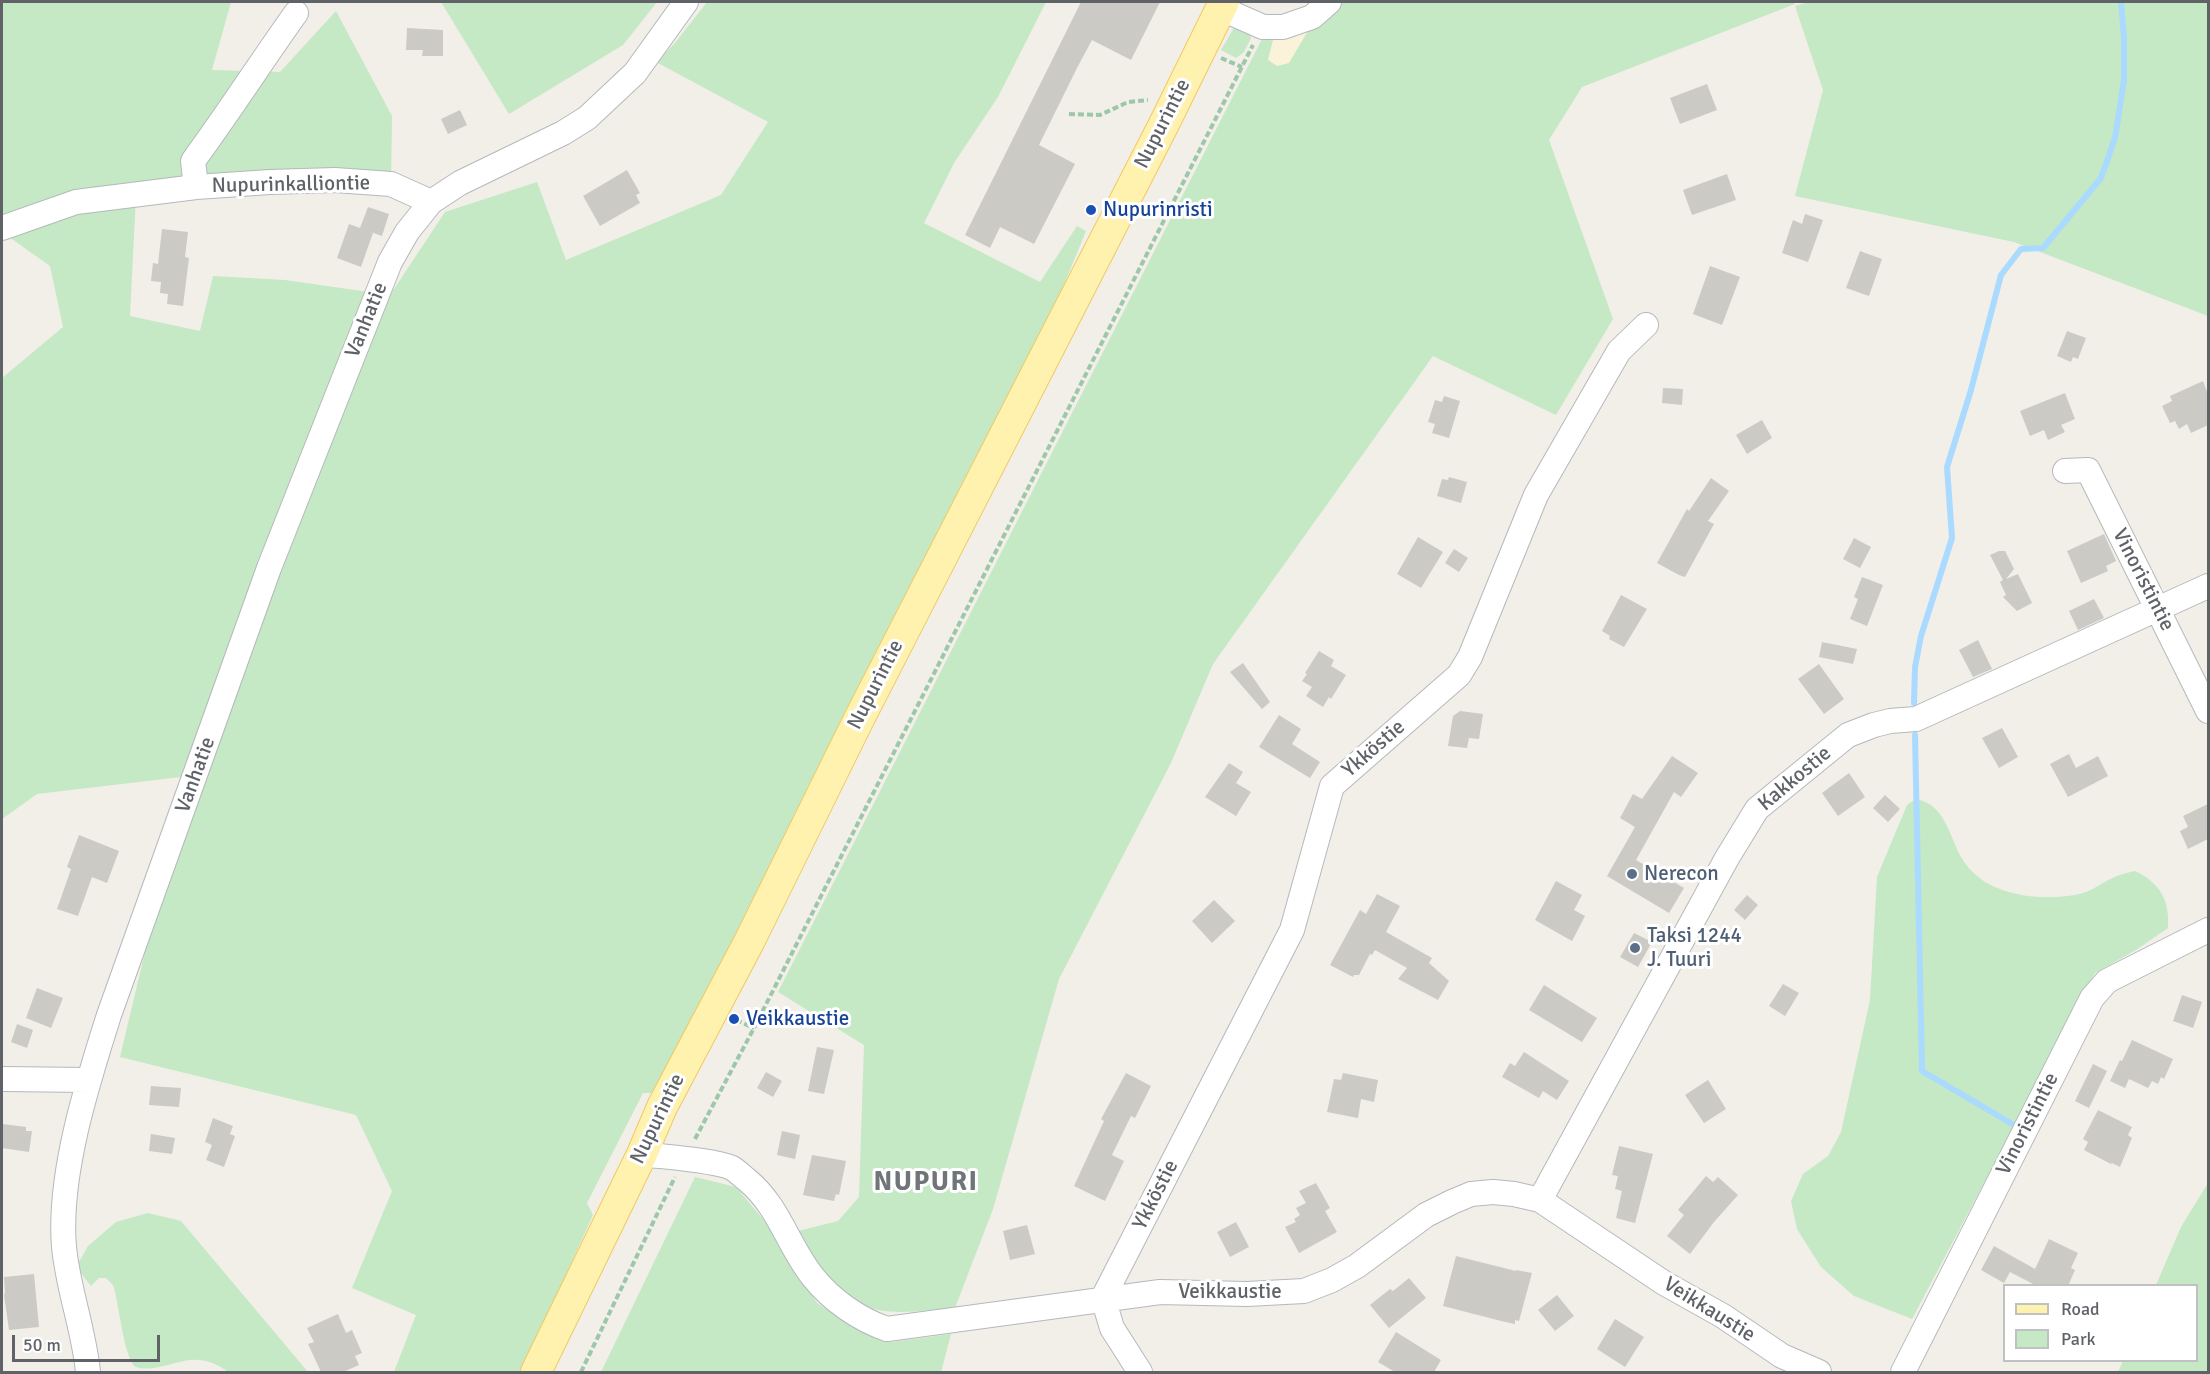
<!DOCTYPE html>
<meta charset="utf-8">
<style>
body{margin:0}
#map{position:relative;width:2210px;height:1374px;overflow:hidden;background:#f1efe8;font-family:Signika,sans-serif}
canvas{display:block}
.frame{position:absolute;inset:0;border:3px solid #5f6368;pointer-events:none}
.legend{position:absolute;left:2003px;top:1284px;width:195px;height:78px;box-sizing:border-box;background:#fff;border:2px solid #bfc1c3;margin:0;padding:8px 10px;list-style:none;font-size:18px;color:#5f6368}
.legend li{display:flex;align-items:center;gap:12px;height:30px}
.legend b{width:30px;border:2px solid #bfc1c3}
.scale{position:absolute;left:12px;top:1335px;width:148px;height:27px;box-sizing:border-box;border:3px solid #5f6368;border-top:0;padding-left:8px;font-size:18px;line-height:21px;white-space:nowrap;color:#5f6368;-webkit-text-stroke:4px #fff;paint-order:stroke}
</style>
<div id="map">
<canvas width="2210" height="1374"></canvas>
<div class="frame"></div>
<ul class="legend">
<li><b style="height:8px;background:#fff2af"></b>Road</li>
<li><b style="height:16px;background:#c5e8c5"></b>Park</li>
</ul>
<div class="scale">50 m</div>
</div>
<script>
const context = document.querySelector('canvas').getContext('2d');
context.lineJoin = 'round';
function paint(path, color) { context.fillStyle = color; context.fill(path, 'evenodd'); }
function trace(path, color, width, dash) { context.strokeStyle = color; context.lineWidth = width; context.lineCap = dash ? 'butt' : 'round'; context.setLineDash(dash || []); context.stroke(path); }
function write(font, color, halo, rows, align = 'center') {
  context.font = font + ' Signika,sans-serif'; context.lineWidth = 6; context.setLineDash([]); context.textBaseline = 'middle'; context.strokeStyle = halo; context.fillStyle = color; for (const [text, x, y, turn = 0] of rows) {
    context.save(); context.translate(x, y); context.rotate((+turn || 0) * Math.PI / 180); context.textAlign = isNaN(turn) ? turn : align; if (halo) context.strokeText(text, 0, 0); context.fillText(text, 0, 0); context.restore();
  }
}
paint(new Path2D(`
 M2,2H231L212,70L280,72L336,11L392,116L391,184L136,195L130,316L200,331L213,276L285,280L390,295L445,212L537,182L566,260L721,195L768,122L656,62L675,43L707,2H1046L998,97L954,163L924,223L1040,282L1077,226L1086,231L1036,353L757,901L653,1093H643L587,1203L593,1215L522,1372H394L416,1315L352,1288L392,1191L356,1115L120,1057L154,914L206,774L37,794L2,819V378L63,327L50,266L2,232Z
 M441,2H657L623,45L509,114Z
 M1340,2H1792L1795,4L1582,87L1549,140L1613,319L1556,415L1433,356L1213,664L1171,763L1059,979L993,1209L955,1308C906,1312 863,1322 827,1279C815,1265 807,1246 798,1231L838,1221L859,1197L864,1045L778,992L1262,39L1269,37L1273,41L1268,60Z
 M1809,2H2208V316L2014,242L1795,196L1823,90L1795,6Z
 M1235,26L1249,31L1251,38L1244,52L1236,58L1221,50Z
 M1916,799C1948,805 1949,841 1965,863C1988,896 2038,901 2075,895C2090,893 2104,881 2117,876C2123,874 2129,872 2135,871C2160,883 2170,900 2168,928L2136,950L2095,973L1912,1319L1854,1296L1821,1267L1797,1229L1791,1201L1803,1174L1828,1156L1841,1132L1870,1000L1877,877L1907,805Z
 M695,1177L736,1187L768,1225L817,1303L860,1330L891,1342L951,1334L941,1372H601Z
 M2208,1183V1372H2118L2123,1361L2196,1360V1286L2156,1285L2181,1227Z
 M148,1213L181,1221L308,1372H228C216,1363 205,1359 190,1360C176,1361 149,1374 134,1366C122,1348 120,1307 113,1285L106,1278H99L91,1286L76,1267L88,1246L116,1222Z`), '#c5e8c5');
paint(new Path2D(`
 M1312,24L1289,63L1277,66L1268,60L1273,41Z`), '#fbf3d9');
trace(new Path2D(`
 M1914,703L1915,667L1921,636L1952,538L1947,467L1971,390L2001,275L2021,249L2043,248L2101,178L2115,138L2124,80V37L2121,2
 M1915,735L1922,1071L2014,1125`), '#aadaff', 6);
paint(new Path2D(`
 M1081,2H1160L1131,60L1092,40L1077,68L1039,145L1075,164L1034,244L1000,227L990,248L965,235Z
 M407,28L443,30V56H422L423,50H406Z
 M1707,84L1717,110L1680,124L1670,98Z
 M460,110L467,125L448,134L441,119Z
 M627,170L640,193L636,195L640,203L600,226L583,196Z
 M1727,174L1736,200L1692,215L1683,190Z
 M368,207L389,214L382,236L368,231L373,233L361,267L337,258L349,224L360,228Z
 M1805,214L1823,220L1808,262L1782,253L1793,220L1802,224Z
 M162,229L188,232L185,257L189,258L183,306L167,304L168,294L160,293L161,282L151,281L153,263L158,264Z
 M1860,251L1882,259L1869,296L1846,288Z
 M1710,266L1740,277L1722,325L1693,314Z
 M2067,331L2086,338L2078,359L2073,357L2071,362L2057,356Z
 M2203,381L2208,394V425L2191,433L2187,424L2179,429L2175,421L2170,423L2162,406L2172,401L2170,396Z
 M1663,388L1683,389L1682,405L1662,403Z
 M2065,393L2075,419L2061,425L2065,432L2048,440L2044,430L2030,436L2020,411Z
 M1444,396L1460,401L1449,438L1432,433L1435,424L1428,422L1435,400L1442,402Z
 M1762,420L1772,438L1747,454L1736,435Z
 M1449,477L1467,482L1461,503L1437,496L1442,479L1448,480Z
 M1711,478L1729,491L1708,521L1714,524L1685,577L1679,575L1657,563L1687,509L1689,511Z
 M2104,534L2116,561L2106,566L2108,571L2081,583L2067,551Z
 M1418,537L1443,552L1421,588L1397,574Z
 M1854,538L1871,547L1860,568L1843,559Z
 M1454,549L1468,558L1459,572L1445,563Z
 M1999,551H2005L2014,569L2006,579L2018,574L2032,603L2017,611L2003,597L2006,595L2000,582L2003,580L1990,555Z
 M1862,577L1883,585L1867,626L1850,619L1858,599L1854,597Z
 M1621,595L1647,609L1624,647L1609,639L1610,636L1602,631Z
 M2094,599L2104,618L2078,630L2069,611Z
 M1978,640L1992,669L1973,677L1959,650Z
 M1822,642L1857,649L1853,664L1819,657Z
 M1319,651L1334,660L1331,666L1346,675L1331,699L1329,697L1323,707L1306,696L1312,687L1302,681L1307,674L1305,673Z
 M1243,663L1270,702L1262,709L1230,672Z
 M1819,664L1844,699L1824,714L1798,679Z
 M1460,711L1483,714L1479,739L1469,738L1467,748L1448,746L1453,716Z
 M1279,715L1301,729L1292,744L1320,762L1310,778L1259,747Z
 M2002,728L2018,757L1999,768L1982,738Z
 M2069,754L2076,768L2098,756L2108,776L2068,797L2050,764Z
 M1672,756L1698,773L1681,797L1674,792L1636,860L1684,888L1669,913L1607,876L1635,827L1620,818L1633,794L1642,799Z
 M1229,763L1243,772L1236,783L1251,792L1236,816L1205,797Z
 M1849,773L1865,797L1838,816L1822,793Z
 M1885,795L1900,809L1888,822L1873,808Z
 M2208,804V839L2188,849L2180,831L2188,827L2183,816Z
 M79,835L119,851L107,883L92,877L78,916L57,909L71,869L67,867Z
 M1556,881L1582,895L1574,910L1585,916L1572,941L1535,920Z
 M1377,894L1400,906L1386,932L1432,958L1429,963L1449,981L1438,1000L1398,979L1407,968L1375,950L1372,955L1370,954L1359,975H1354L1353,977L1330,965L1360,910L1366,914Z
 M1747,895L1758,905L1745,920L1734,910Z
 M1214,900L1235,921L1212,943L1192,921Z
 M1634,933L1652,942L1638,967L1620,957Z
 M1783,984L1799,993L1785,1016L1769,1006Z
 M1544,985L1597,1018L1582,1042L1529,1010Z
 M37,988L63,998L51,1028L26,1018Z
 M2182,995L2202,1002L2193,1028L2173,1021Z
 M17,1024L33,1030L27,1048L11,1042Z
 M2132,1040L2173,1059L2164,1079L2161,1077L2158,1084L2152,1081L2148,1088L2129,1079L2125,1088L2110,1081L2120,1060L2122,1061Z
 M817,1047L834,1050L824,1094L808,1091Z
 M1524,1052L1569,1081L1557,1100L1543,1091L1539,1098L1502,1077L1510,1063L1515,1066Z
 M2093,1064L2107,1071L2089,1108L2075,1101Z
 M766,1072L782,1081L773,1097L757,1088Z
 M1126,1073L1151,1086L1135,1118L1131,1116L1112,1155L1124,1161L1105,1201L1074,1186L1104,1121L1101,1119Z
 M1343,1073L1378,1080L1374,1102L1361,1099L1358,1118L1327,1112L1334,1079L1341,1080Z
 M1708,1080L1726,1109L1704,1123L1685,1095Z
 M151,1086L181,1088L179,1107L149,1105Z
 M2098,1110L2132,1127L2128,1135L2132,1138L2120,1167L2112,1163L2111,1164L2084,1150L2088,1142L2083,1139Z
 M213,1118L233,1126L230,1134L235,1136L224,1167L206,1160L212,1145L205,1142Z
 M3,1124L26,1127V1131H32L29,1152L2,1148Z
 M782,1131L800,1135L795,1159L777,1155Z
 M151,1134L175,1138L172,1154L149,1151Z
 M1619,1146L1653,1154L1635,1223L1616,1218L1622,1191L1615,1189L1618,1176L1612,1175Z
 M812,1155L846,1161L839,1195L836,1194L834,1201L803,1195Z
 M1706,1176L1713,1182L1718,1177L1738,1195L1714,1222L1690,1254L1667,1236L1684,1215L1678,1210Z
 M1316,1183L1330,1208L1325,1211L1337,1232L1299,1253L1285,1227L1296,1222L1294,1219L1300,1215L1296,1208L1306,1203L1299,1191Z
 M1236,1222L1249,1247L1230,1257L1217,1232Z
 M1027,1225L1035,1254L1010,1260L1003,1231Z
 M2049,1239L2078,1253L2071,1268L2075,1270L2068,1286H2037L2010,1272L2004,1283L1981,1270L1994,1246L2035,1269Z
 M1456,1256L1516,1271V1270L1532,1273L1519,1321L1515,1320V1324L1501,1321L1443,1306Z
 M34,1274L39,1327L9,1330L4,1295L5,1293L4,1277Z
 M1409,1278L1426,1298L1389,1328L1370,1305L1390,1289L1393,1291Z
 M1557,1295L1574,1316L1555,1331L1538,1310Z
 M338,1314L346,1333L352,1330L362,1353L355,1356L359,1365L343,1372H321L308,1344L314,1342L307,1328Z
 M1615,1319L1644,1337L1625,1367L1597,1349Z
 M1396,1332L1441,1360L1434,1372H1395L1378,1362Z`), '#cccac5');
const minor = new Path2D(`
 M1220,8L1263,27H1283L1312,17L1329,2
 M196,187L193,161C229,112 261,62 296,13
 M2,228L76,202L196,187L270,182L335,180L391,184L431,202L460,183L563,133L587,118L635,73L686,2
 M2065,471L2088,470L2208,711
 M2,1079L88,1080
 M642,1154C664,1157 714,1160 732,1168C737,1171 742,1176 747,1180C779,1206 788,1246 813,1277C831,1300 860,1320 887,1329L1160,1292L1247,1294L1304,1291L1332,1280L1357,1266L1426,1215L1452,1202L1471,1194L1493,1192L1514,1194L1540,1200L1664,1283L1723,1316L1782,1356L1819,1372
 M1540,1200L1727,858L1757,809L1848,735L1874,725L1890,721L1916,719L2208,586
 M88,1372C84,1330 68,1289 64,1247C58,1175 87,1084 109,1015L269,568L390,262L407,232L431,202
 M1140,1372L1112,1328L1103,1298L1292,930L1332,786L1459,675L1470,657L1536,495L1619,351L1646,325
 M1903,1372L2092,998L2107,981L2208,930`);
const major = new Path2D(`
 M536,1372L642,1154L662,1107L749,942L858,721L1164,124L1224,2`);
trace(minor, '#b5b8bc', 26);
trace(major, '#f2c960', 32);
trace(new Path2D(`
 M1221,58L1242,67
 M1069,114L1100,115L1128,102L1148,100
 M736,1020L754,1028
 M695,1139L754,1028L1253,45
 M581,1372L675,1177`), '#9cc7a9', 4, [6, 3]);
trace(minor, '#fff', 24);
trace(major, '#fff2af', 30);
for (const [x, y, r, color] of [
 [1091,210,6,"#1a4fb4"],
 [1632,874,6,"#5c6f8a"],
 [1635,948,6,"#5c6f8a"],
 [734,1019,6,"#1a4fb4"]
]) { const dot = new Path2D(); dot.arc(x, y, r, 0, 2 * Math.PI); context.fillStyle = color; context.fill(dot); trace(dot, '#fff', 2); }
write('21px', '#5f6368', '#fff', [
 ["Nupurintie",1163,124,-63],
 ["Nupurinkalliontie",291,185,-1],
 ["Vanhatie",367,320,-68],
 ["Vinoristintie",2143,580,63],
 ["Nupurintie",876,685,-63],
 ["Ykköstie",1374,749,-41],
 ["Vanhatie",196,775,-70],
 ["Kakkostie",1795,779,-40],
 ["Nupurintie",658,1119,-64],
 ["Vinoristintie",2028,1124,-63],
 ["Ykköstie",1156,1195,-63],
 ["Veikkaustie",1230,1292],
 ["Veikkaustie",1709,1310,32]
]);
write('21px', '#164399', '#fff', [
 ["Nupurinristi",1103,210],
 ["Veikkaustie",746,1019]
], 'left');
write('21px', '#4e5e75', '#fff', [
 ["Nerecon",1644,874],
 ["Taksi 1244",1647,936],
 ["J. Tuuri",1647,960]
], 'left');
context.letterSpacing = '1.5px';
write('bold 27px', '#70757a', '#fff', [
 ["NUPURI",926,1183]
]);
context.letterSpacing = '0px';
</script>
